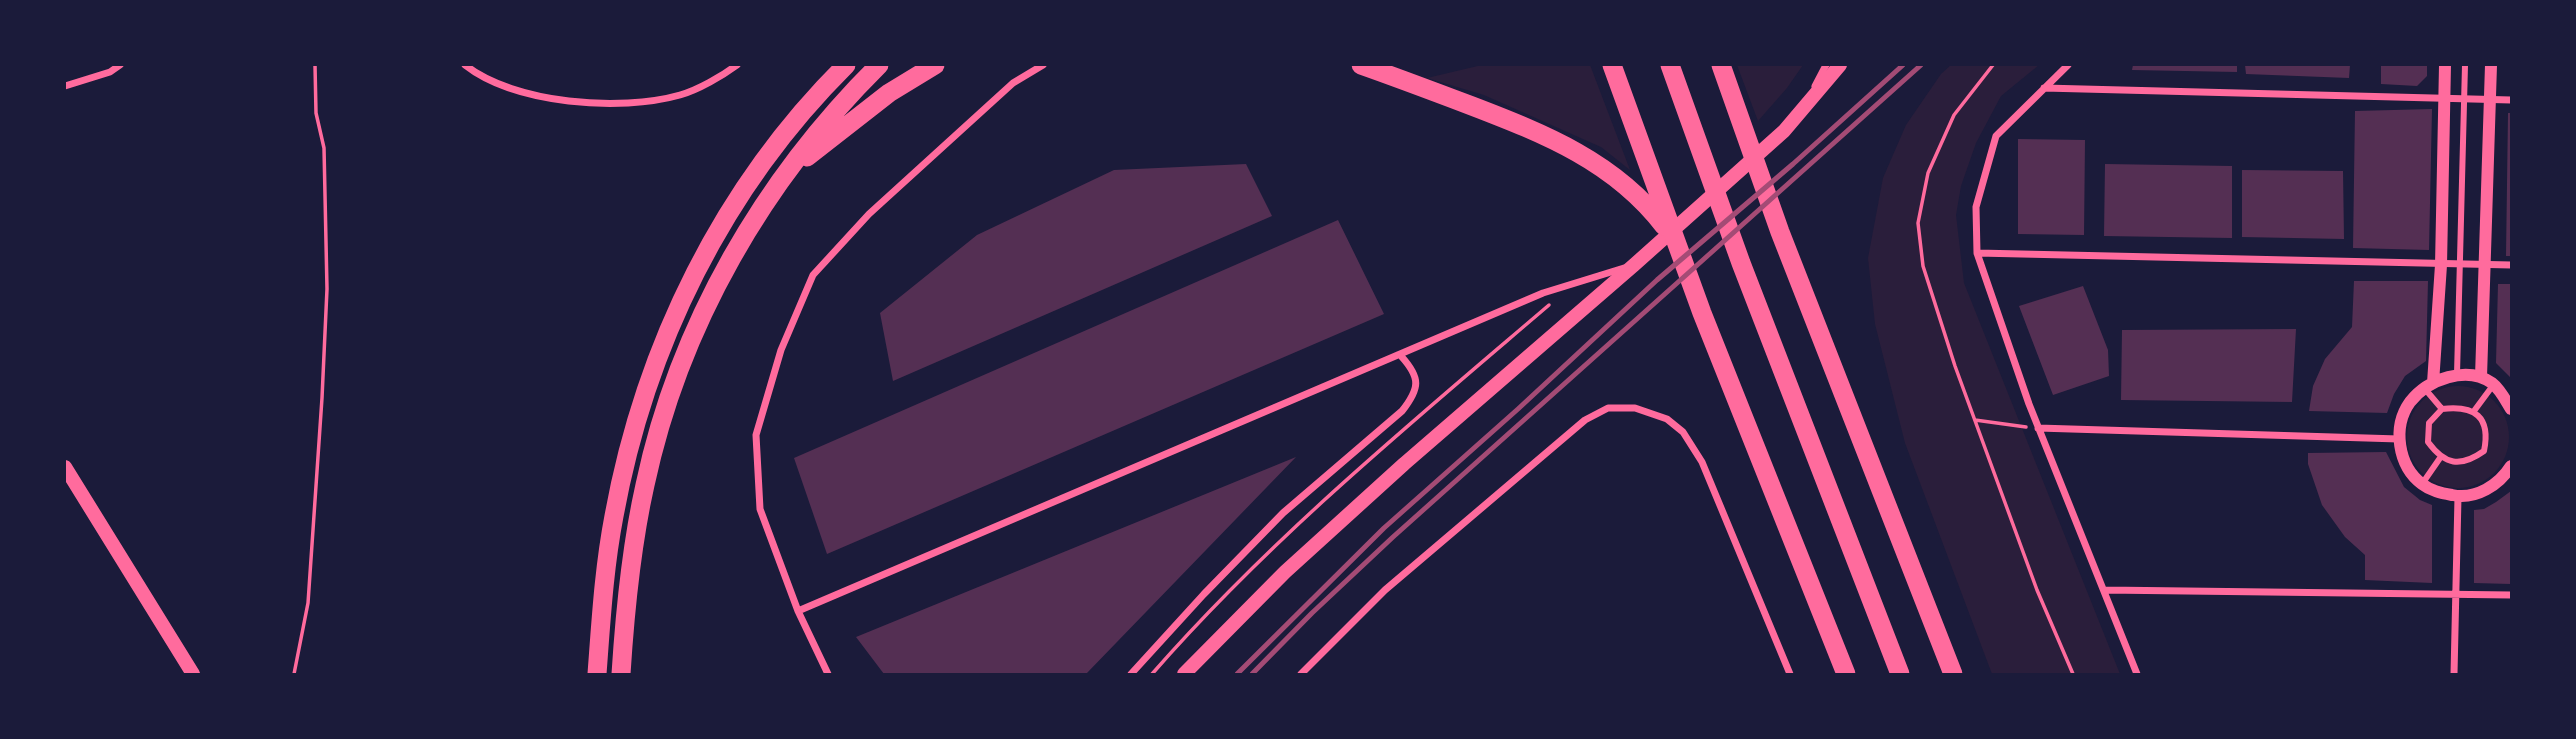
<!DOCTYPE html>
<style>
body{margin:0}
#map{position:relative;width:2576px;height:739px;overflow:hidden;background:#1b1b3a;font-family:"Archivo Narrow",sans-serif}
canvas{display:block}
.frame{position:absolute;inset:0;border:66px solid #1b1b3a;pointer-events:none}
</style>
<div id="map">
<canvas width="2576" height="739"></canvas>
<div class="frame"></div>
</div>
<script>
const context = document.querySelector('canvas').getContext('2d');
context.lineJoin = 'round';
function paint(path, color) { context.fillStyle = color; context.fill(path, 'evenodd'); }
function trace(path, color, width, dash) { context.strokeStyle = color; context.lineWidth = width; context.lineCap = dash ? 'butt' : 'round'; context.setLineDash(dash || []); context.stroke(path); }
paint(new Path2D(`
 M1482,65H1590L1630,170L1601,147L1484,95L1427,78Z
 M1737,65H1803L1787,88L1758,121Z
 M1951,65H2039L2001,96L1976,143L1961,186L1956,215L1964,283L2120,674H1992L1905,443L1875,324L1868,258L1883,178L1906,125L1941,74Z
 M2407 437a51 51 0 1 1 102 0a51 51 0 1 1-102 0Z`), '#2a1e3b');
paint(new Path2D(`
 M2133,65H2237V72L2132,70Z
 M2245,65H2350L2349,78L2246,74Z
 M2381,65H2427V76L2417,86L2381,84Z
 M2432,109L2429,250L2353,248L2355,111Z
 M2508,113H2511V256H2506Z
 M2018,139L2085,140L2084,235L2018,234Z
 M1246,164L1272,216L893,381L880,313L977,235L1114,170Z
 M2105,164L2232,166V238L2104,236Z
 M2242,170L2343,171L2344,239L2242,237Z
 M1338,220L1384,314L827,554L794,458Z
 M2354,281H2428L2426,361L2405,376L2394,394L2387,413L2309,411L2313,386L2325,359L2352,327Z
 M2498,284H2511V378L2496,363Z
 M2083,286L2108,350L2109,376L2053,395L2019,306Z
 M2296,329L2292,402L2121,400L2122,330Z
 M2386,452L2404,487L2420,500L2432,505V583L2365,580V555L2345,537L2322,505L2308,464V453Z
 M1296,457L1086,674H884L856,637Z
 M2511,491V584L2474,583V510L2484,509L2496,502Z`), '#542f53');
trace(new Path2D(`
 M1993,65L1954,115L1928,173L1918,223L1923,266L1955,366L2037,590L2073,674
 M1975,420L2026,427
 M294,674L308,603L322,398L327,289L324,148L316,113L315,65
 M1152,674C1271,538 1412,422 1549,305`), '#ff6b9d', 3.5);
trace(new Path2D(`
 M2457,374L2465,65
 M2425,389L2442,409L2429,423L2428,442C2445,465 2460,468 2484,451C2491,417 2475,405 2442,409
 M2474,411L2494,384
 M2422,484L2440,458`), '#ff6b9d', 6);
trace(new Path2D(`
 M465,65C515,104 620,112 680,95C698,90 722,76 737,65
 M2068,65L1996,136L1976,207L1977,253L2029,404L2137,674
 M65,86L110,72L120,65
 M1815,86L1826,65
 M2044,88L2511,100
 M1977,253L2511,265
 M2038,428L2399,439
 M2105,590L2511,595
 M798,611L1543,293L1624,268
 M828,674L798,611L760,509L756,435L781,350L813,275L869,214L1013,83L1043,65
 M1131,674L1204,594L1283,513L1402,411C1420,388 1421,378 1401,356
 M1301,674L1385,590L1585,420L1608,408H1635L1667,419L1683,432L1702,462L1790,674
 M2454,674L2458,497`), '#ff6b9d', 7);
trace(new Path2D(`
 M2481,377L2491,65
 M2433,383L2441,265L2445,65
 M2511,409C2506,401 2500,389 2492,383C2467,365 2428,379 2410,402C2392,427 2398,466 2422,484C2431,491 2441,493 2452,495C2476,500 2499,485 2511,466`), '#ff6b9d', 12);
trace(new Path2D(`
 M65,467L193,674
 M1184,674L1285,572L1404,464L1634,265L1784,131L1840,65`), '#ff6b9d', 14);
trace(new Path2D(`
 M1361,65C1398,78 1435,92 1472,106C1545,134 1615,162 1664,226
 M1612,65L1702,313L1846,674
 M1670,65L1741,263L1900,674
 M1721,65L1780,232L1953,674
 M807,157L889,93L935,65
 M597,674C601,621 604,568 614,516C645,346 723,187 846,65
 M621,674C625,611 631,547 645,485C679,325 764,179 879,65`), '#ff6b9d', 19);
trace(new Path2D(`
 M1237,674L1384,528L1518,409L1657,280L1793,164L1903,65
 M1252,674L1312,613L1393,537L1921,65`), '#a44b75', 5);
</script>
